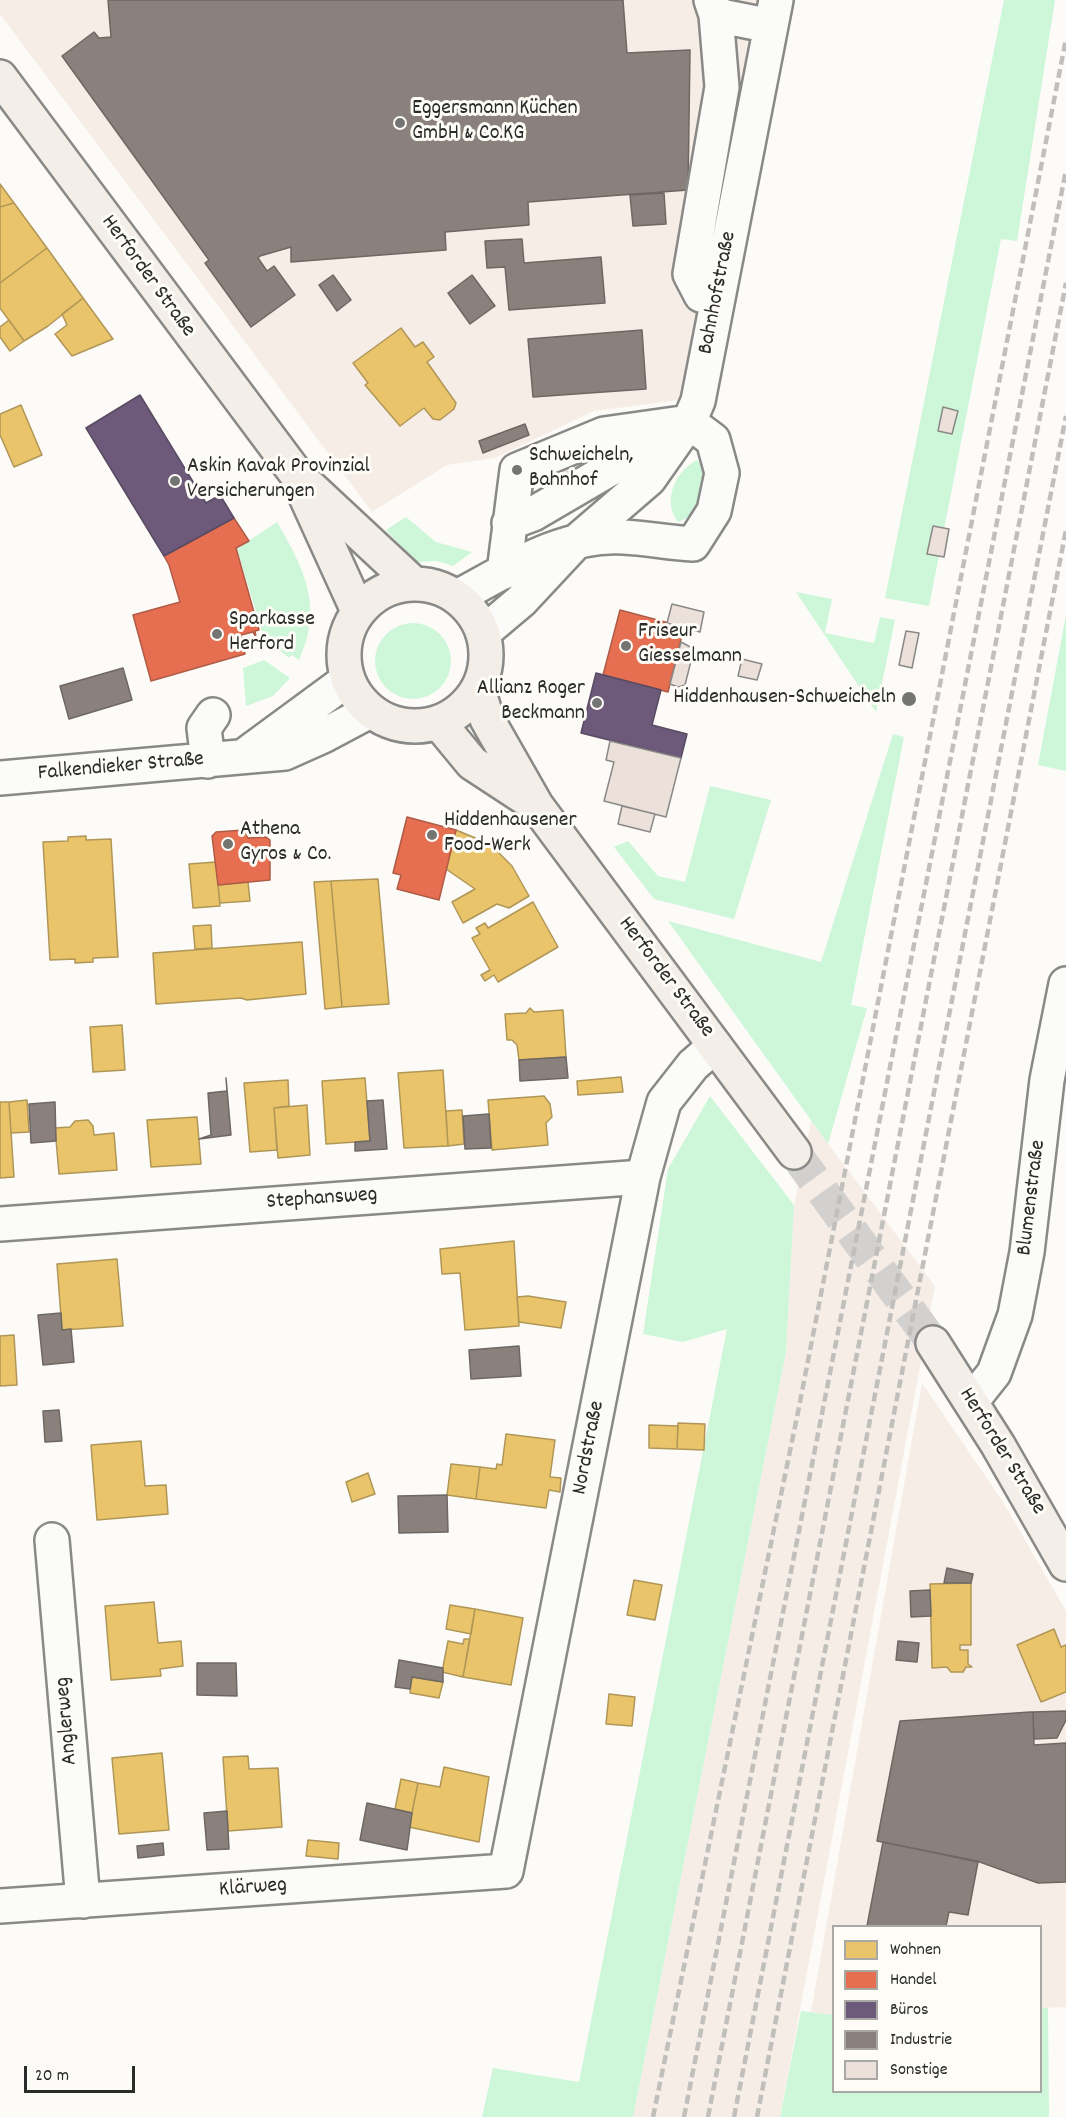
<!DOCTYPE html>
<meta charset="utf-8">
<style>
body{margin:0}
#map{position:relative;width:1066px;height:2117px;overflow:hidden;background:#fcfbf8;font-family:Dekko,sans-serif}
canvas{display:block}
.legend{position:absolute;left:832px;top:1925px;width:210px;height:168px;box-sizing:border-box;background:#fdfcf7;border:2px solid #a9a8a5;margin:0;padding:8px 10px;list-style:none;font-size:18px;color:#2b2b2b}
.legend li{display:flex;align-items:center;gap:12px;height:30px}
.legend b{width:30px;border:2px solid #a9a8a5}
.scale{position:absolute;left:24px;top:2066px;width:111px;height:27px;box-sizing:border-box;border:3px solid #2b2b2b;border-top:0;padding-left:8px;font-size:18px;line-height:21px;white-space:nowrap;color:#2b2b2b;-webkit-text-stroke:4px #fdfcf7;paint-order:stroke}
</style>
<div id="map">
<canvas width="1066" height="2117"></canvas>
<ul class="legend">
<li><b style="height:16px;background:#e9c46a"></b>Wohnen</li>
<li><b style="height:16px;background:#e76f51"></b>Handel</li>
<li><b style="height:16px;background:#6d597a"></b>Büros</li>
<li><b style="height:16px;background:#8a817c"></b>Industrie</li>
<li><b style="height:16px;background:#ece0db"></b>Sonstige</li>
</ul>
<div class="scale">20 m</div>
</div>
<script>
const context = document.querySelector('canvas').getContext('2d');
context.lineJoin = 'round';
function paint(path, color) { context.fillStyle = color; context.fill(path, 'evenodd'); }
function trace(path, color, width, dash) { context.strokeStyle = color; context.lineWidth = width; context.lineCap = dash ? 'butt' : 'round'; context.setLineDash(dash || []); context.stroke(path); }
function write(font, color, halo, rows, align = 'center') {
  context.font = font + ' Dekko,sans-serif'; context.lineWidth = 6; context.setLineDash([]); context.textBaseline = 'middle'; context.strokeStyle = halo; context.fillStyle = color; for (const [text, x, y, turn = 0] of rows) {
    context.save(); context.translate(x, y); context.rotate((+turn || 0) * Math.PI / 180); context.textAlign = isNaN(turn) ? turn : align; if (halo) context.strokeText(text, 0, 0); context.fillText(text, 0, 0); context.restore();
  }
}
paint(new Path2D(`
 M0,0H759L688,399L594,411L495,458L447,465L372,512L0,14Z
 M811,1121L935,1286L780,2117H633L786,1352L794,1205Z
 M922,1383L1003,1502L1066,1611V2007L1041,2008L1040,1926H834L833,2015L811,2012Z`), '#f7ede7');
paint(new Path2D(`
 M1004,0H1055L1017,241L1001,239L944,529L933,527L927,554L939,556L929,606L885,598Z
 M697,460C713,478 701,516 678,522C662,501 675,471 697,460Z
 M406,517L436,542L472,552L453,566L437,561L416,562L386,530Z
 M277,522C304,569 324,606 299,660L292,655L289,658L264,638L237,549Z
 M796,592L832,599L825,633L874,643L880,617L895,620L876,712Z
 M1066,615V771L1038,765Z
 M375 661a38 38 0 1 1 76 0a38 38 0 1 1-76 0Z
 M264,660L290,678L273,696L246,706L243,668Z
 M893,734L904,737L851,1005L867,1008L828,1144L668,921L821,962Z
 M710,786L771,800L734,919L654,899L614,847L628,841L658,876L685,882Z
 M710,1096L794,1205L786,1352L633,2117H482L493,2068L579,2082L727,1329L683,1342L643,1334L668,1169Z
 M1041,2008H1048L1049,2117H780L801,2011L833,2015L834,2092H1040Z`), '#cef6d9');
const homes = new Path2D(`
 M0,184L14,203L0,207Z
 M14,203L47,248L0,283V207Z
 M47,248L83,298L48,326L24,341L0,308V283Z
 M83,298L113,339L72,356L55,334L67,325L62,314Z
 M9,320L24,341L10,351L0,337V327Z
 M401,328L415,347L423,342L434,357L427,362L456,403L454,409L440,420L433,419L424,408L400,426L365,385L368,383L353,363Z
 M21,405L42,455L14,467L0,435V414Z
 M456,830L490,844L512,866L529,896L509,908L497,904L463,923L452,902L475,889L446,869Z
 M86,836V840L111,839L118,957L93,958V962L75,963V959L50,960L43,842L68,841V837Z
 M216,862L220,906L193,908L189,864Z
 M378,879L389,1004L342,1007L331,881Z
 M331,881L342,1007L325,1009L314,882Z
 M248,882L250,901L220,903L218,885Z
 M533,902L558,947L498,982L494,975L485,981L481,975L490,970L472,938L480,934L476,928L485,923L488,928Z
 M211,925L212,948L195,949L193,926Z
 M302,942L306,994L247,1000L241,998L156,1004L153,953Z
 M530,1008L534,1012L563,1010L566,1057L519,1060L517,1045L512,1040H507L505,1014L526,1013Z
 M122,1025L125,1070L93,1072L90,1027Z
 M443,1070L448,1146L404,1148L398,1073Z
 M621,1077L623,1092L578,1095L577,1081Z
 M365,1078L370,1141L326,1144L322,1081Z
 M288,1080L289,1106L274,1108L277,1150L250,1152L244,1083Z
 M544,1096L550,1104L552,1117L546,1123L548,1145L492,1150L488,1100Z
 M27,1100L29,1132L11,1133L9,1102Z
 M0,1102H9L14,1177L0,1178Z
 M307,1105L310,1155L278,1158L274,1108Z
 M462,1110L464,1144L448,1146L446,1111Z
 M197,1117L201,1164L151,1167L147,1120Z
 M88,1120L93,1126L94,1135L114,1133L117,1170L59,1174L55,1128L70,1127L75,1121Z
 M514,1241L519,1326L465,1330L460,1273L442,1274L440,1249Z
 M117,1259L123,1326L62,1330L57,1264Z
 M528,1296L566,1302L561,1328L519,1322L517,1297Z
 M14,1335L17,1385L0,1386V1336Z
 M678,1423L705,1424L704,1450L677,1449Z
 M649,1425L678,1426L677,1449L649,1448Z
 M506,1434L555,1440L550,1477L561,1478L560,1492L549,1490L546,1508L476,1499L480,1467L496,1469L497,1464L502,1465Z
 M141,1441L145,1486L166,1485L168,1514L97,1520L91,1445Z
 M451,1464L480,1467L476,1499L447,1495Z
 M368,1473L375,1494L352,1502L346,1482Z
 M634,1580L662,1585L655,1620L627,1615Z
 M971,1583V1645H960V1650H968V1664L972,1667H966L963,1672H951L947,1667L932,1668L930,1584Z
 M154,1602L158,1643L181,1641L183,1666L160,1669L161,1676L111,1680L105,1606Z
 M450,1605L475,1609L471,1634L446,1629Z
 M475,1609L523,1618L511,1685L463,1677Z
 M1054,1629L1061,1647L1066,1645V1692L1041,1702L1017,1645Z
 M464,1639H470L463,1677L442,1672L448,1641L463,1644Z
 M412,1677L443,1682L439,1698L410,1693Z
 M609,1694L635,1697L632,1726L606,1724Z
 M162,1753L169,1830L119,1834L112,1758Z
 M248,1756L249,1769L278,1768L282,1827L228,1831L223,1757Z
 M444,1767L489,1777L479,1842L409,1827L418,1783L440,1787Z
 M401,1779L418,1783L412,1813L395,1809Z
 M308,1840L339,1843L338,1859L306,1856Z`);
paint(homes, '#e9c46a');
trace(homes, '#b09657', 1.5);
const shops = new Path2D(`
 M234,518L249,541L236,548L259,630L255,631L256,637L253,632L241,635L245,654L151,681L133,615L180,602L169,565L164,556Z
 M620,610L684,627L668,692L603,675Z
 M407,817L456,830L439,900L397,889L401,875L393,873Z
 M244,830L248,838L266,837L270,840V880L218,885L212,836L216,832Z`);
paint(shops, '#e76f51');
trace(shops, '#af5b46', 1.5);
const offices = new Path2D(`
 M140,395L206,503L220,495L234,518L164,556L86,428Z
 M596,673L661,690L652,725L687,734L681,758L581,733Z`);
paint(offices, '#6d597a');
trace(offices, '#594b62', 1.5);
const industry = new Path2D(`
 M108,0H623L627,53L690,50L688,190L528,202L529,225L445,232L446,250L291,262V247L260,256L258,258L267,271L274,266L295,295L251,327L205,263L209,260L62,56L94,32L99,38L111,37Z
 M664,193L666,224L633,226L630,195Z
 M522,239L524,263L601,257L605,303L509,310L505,267L487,268L485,241Z
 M333,275L351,300L337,311L319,285Z
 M472,275L495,306L470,324L448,293Z
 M642,330L646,389L533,397L528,339Z
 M525,424L529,435L483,453L479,441Z
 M123,668L132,700L69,719L60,686Z
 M566,1057L568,1078L520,1081L519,1060Z
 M226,1078L231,1135L199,1139L211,1135L208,1093L227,1091Z
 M383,1100L387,1149L355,1151V1142L370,1141L367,1101Z
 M55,1102L56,1141L31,1143L29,1104Z
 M489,1114L491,1148L465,1149L463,1116Z
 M61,1313L62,1330L71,1329L74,1362L43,1365L38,1315Z
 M519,1346L521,1376L471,1379L469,1350Z
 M59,1410L62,1441L45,1442L43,1411Z
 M447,1495L448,1532L399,1533L398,1496Z
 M947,1568L973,1574L971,1583H944Z
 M930,1590L931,1616L911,1617L910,1591Z
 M898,1641L919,1643L917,1662L896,1660Z
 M399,1660L443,1668V1682L412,1677L410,1689L395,1687Z
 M197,1663H236L237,1696L197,1695Z
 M1066,1711V1720L1057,1738L1034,1739L1033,1712Z
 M1030,1712H1033L1034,1745L1066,1743V1882L1038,1883L977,1861L877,1841L900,1721Z
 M367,1803L412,1813L407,1850L360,1840Z
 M227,1811L229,1849L207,1850L204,1813Z
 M883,1842L978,1862L968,1915L949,1912L946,1926H867Z
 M163,1843L164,1855L138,1858L137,1846Z`);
paint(industry, '#8a817c');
trace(industry, '#6e6764', 1.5);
const building = new Path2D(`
 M943,407L958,411L952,434L938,431Z
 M570,465L573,477L551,484L547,473Z
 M933,526L949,529L944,557L927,554Z
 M672,604L704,612L700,632L667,623Z
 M906,631L919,633L912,668L899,665Z
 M681,642L694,649L685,685L678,687L670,684Z
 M742,659L762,664L757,680L738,676Z
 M610,741L681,758L666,817L604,801L614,762L606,760Z
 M622,806L655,814L650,832L618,824Z`);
paint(building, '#ece0db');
trace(building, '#898987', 1.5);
trace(new Path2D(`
 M794,1152L933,1343`), '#d2d1cf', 33, [33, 16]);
const minor = new Path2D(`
 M711,0L716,15L722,87L690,274L701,295L717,300
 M716,15L771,26
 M509,523L533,514L675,431
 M457,597C508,570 563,533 624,537C647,538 669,543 693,544L714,511L722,473L713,440L689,422L604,434L517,470L504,572
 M483,633L521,601L577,541L649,479L689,422L698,401L776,0
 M245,755L347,680
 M208,761L204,728L213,715
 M0,778L285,753L323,736L370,711
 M0,1224L643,1177
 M971,1402L994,1373L1015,1315L1027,1252L1047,1080L1066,984
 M52,1540L83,1901
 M0,1906L506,1871L643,1177L664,1102L693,1065L715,1046`);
const major = new Path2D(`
 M0,77L297,475L414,584
 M302,488L358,611
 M344 655a71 71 0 1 1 142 0a71 71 0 1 1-142 0Z
 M478,689L487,719L536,805L794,1152
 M439,723L472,763L530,801
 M933,1343L998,1445L1066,1564`);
trace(minor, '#898987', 38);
trace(major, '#898987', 38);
trace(minor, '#fbfbf9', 33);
trace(major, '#f3eee8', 33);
trace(new Path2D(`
 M653,2117L798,1412L1066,39
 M684,2117L1066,170
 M708,2117L1066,283
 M734,2117L1066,416
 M757,2117L1066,530`), '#c0bfbc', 4.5, [9, 4.5]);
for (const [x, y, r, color] of [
 [400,123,6,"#747473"],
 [517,470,6,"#747473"],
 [175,481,6,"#747473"],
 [217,634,6,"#747473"],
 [626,646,6,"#747473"],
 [909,699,8,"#747473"],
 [597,703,6,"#747473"],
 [432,835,6,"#747473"],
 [228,844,6,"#747473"]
]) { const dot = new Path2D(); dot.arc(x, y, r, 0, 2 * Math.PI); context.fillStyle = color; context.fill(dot); trace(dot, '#fdfcf7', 2); }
write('22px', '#2b2b2b', '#fdfcf7', [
 ["Eggersmann Küchen",412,110],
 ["GmbH & Co.KG",412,135],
 ["Schweicheln,",529,457],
 ["Bahnhof",529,482],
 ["Askin Kavak Provinzial",187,468],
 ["Versicherungen",187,493],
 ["Sparkasse",229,621],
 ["Herford",229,646],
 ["Friseur",638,633],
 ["Giesselmann",638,658],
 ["Allianz Roger",585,690,"right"],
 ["Beckmann",585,715,"right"],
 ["Hiddenhausen-Schweicheln",896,699,"right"],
 ["Hiddenhausener",444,822],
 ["Food-Werk",444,847],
 ["Athena",240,831],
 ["Gyros & Co.",240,856]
], 'left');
write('22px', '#2b2b2b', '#fdfcf7', [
 ["Herforder Straße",147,277,54],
 ["Bahnhofstraße",719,293,-79],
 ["Falkendieker Straße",121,768,-5],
 ["Herforder Straße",665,978,53],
 ["Blumenstraße",1033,1198,-83],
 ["Stephansweg",322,1200,-4],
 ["Nordstraße",590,1448,-79],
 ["Herforder Straße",1001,1452,58],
 ["Anglerweg",68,1721,-95],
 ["Klärweg",253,1889,-4]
]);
</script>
